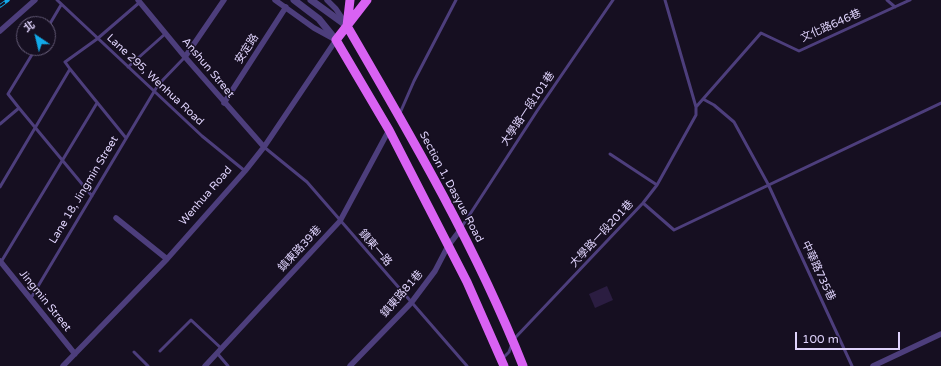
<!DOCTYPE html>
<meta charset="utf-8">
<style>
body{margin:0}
#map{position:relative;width:941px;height:366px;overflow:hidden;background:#160f21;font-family:"Varela Round","Noto Sans TC",sans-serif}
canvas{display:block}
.north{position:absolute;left:16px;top:16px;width:40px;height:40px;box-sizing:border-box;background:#160f21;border:1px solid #665d79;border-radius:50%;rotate:325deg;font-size:11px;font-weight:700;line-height:16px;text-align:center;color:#dfd3fc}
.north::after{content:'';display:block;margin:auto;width:14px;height:18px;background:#12a9e8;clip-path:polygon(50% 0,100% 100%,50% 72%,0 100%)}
.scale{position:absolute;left:795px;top:332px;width:105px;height:18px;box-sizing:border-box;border:2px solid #dfd3fc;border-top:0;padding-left:5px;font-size:12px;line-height:14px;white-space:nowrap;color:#dfd3fc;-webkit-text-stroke:3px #160f21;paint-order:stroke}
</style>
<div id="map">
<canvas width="941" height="366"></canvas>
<div class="north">北</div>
<div class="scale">100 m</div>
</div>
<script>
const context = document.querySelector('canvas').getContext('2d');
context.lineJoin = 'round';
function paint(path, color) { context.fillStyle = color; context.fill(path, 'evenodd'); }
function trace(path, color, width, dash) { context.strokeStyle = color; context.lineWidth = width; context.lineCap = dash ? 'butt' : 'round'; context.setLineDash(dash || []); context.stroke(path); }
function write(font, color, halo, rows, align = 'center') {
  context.font = font + ' "Varela Round","Noto Sans TC",sans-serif'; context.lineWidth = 3; context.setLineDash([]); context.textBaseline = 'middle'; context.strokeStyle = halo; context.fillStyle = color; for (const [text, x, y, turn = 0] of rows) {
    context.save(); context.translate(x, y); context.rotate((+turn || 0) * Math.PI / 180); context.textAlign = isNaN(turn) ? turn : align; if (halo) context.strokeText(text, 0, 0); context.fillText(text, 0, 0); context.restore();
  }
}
paint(new Path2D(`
 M607,286L613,300L595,308L589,294Z`), '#2b1d41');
trace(new Path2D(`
 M57,0L202,136L245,171
 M887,0L895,7
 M48,27L61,5
 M128,67L165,34
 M70,69L126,138
 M703,99L714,105L734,122L768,184L852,366
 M696,107L761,33L799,51L910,0
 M19,108L8,94L36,48
 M400,113L414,81L456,0
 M0,124L19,108L92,196
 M264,147L307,182L467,366
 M610,154L657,185
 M0,187L70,69L65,62L97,39L140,2
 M643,203L674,230L941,103
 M461,228L537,111L613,0
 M1,262L97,103
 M31,298L158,85L185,57
 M514,339L643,203L657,185L696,115V107L665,0
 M160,351L191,320L222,349
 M134,352L148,366
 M217,353L228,366
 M503,358L509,352L512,344`), '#4d3e7c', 3);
trace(new Path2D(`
 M138,0L185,57L264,147
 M327,0L336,9L346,24
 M0,31L35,0
 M185,57L224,0
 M224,103L286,7
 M116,218L167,259
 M0,261L75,354
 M63,366L167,259L245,171L264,147L336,40L314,28L275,0
 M205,366L340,221L389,130
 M350,366L411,303L435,271L448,246L461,229
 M873,366L941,334`), '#4d3e7c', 5.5);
trace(new Path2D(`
 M294,0L319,19L336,40
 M311,0L347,26`), '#4d3e7c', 7);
trace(new Path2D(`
 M367,0L336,40L389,130L467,282L504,366
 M347,26C411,136 476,247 523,366
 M347,26L350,0`), '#d962f3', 9);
const rail = new Path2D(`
 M0,6L8,0`);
trace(rail, '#12a9e8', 3.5);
trace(rail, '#160f21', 2, [6]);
write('11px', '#dfd3fc', '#160f21', [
 ["文化路646巷",831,26,-24],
 ["安定路",247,49,-57],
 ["Anshun Street",208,68,50],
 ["Lane 295, Wenhua Road",155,80,43],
 ["大學路一段101巷",528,109,-56],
 ["Section 1, Dasyue Road",451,187,62],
 ["Lane 18, Jingmin Street",84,190,-59],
 ["Wenhua Road",206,196,-49],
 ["大學路一段201巷",602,234,-47],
 ["鎮東一路",375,248,49],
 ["鎮東路39巷",300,249,-47],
 ["中華路735巷",818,271,65],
 ["鎮東路81巷",402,294,-49],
 ["Jingmin Street",45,301,51]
]);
</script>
